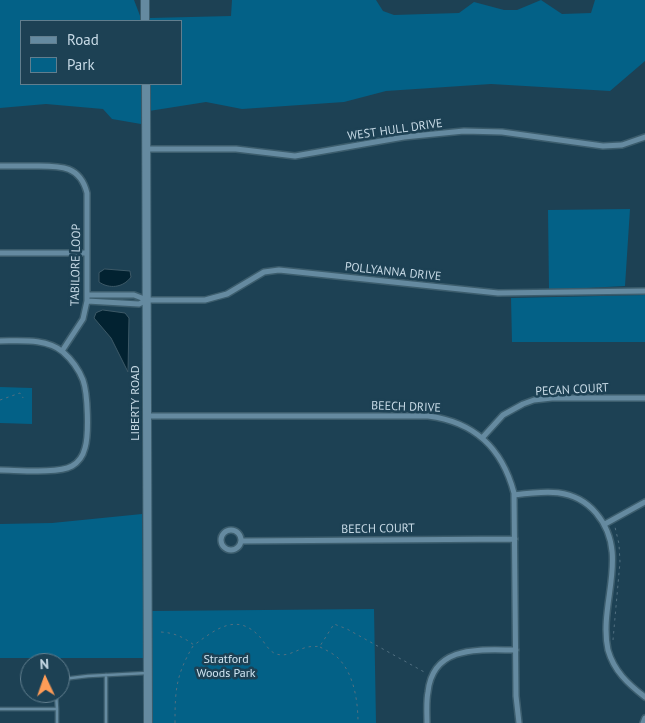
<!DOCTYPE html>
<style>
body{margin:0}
#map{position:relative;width:645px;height:723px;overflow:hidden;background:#1d4154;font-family:"PT Sans",sans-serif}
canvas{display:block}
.legend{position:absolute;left:20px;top:20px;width:162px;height:65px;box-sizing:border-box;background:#1d4154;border:1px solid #617e8e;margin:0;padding:6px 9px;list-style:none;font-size:15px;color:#c7dae6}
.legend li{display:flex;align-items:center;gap:10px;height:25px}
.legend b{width:25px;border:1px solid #617e8e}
.north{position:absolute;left:20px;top:653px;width:50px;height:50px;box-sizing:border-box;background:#1d4154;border:1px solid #617e8e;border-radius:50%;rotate:357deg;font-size:14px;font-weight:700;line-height:20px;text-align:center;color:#c7dae6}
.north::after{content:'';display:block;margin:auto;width:18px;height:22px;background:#fe9c57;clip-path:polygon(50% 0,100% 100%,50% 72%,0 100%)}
</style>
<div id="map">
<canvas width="645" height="723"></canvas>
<ul class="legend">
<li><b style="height:6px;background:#658aa0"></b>Road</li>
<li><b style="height:14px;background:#036187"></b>Park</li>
</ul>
<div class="north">N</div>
</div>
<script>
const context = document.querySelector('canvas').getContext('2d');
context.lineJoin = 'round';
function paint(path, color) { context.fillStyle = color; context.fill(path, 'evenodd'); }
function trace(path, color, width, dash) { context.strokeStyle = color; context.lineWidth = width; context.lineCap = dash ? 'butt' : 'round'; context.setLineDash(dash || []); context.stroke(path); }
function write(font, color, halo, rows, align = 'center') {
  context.font = font + ' "PT Sans",sans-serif'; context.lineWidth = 5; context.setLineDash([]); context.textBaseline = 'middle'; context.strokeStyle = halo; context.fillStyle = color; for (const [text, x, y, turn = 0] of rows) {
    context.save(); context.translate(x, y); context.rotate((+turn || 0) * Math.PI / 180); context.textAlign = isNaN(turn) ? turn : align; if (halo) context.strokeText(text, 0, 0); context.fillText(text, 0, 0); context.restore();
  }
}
paint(new Path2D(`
 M0,0H134L142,21H21V84H141V124L112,119L103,109L46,104L0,108Z
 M232,0H376L383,11L394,15L459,13L474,2L504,10H517L541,0L562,14L591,13L595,0H645V61L610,91L491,84L386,91L344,102L242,109L206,102L149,111V84H181V21H150V18L231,16Z
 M630,209L625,286L549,290L548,210Z
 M645,295V342H512L511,298Z
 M0,387L32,388V424L0,423Z
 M142,514L144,658H0V524L52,523Z
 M374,609L376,723H151V611Z`), '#036187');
const water = new Path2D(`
 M105,269L130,271L131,277C123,288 109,289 99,282V273Z
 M103,310L125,313L129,318L128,372L111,338L94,318L96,313Z`);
paint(water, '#022231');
trace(water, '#3d5967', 1);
const lane = new Path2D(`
 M106,675V723
 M60,682L63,679L88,676L147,673
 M0,709H57L56,693
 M57,709V723`);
const street = new Path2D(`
 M146,149H236L295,156L404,137L464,131L502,132L603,146L622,145L645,137
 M0,166C12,166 24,166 36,166C60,166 80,165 87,193V301L83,319L62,351
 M0,253H87
 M87,295H134L147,300H205L227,294L264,272L279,270L498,293L645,291
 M87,301L139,304L147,300
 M0,341C20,341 46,338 63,352C71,359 79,370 83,380C88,394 89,435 85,448C83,456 79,462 72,466C58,474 17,470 0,470
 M148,416H428C475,422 502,448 514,493L516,696L519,723
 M483,437L503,415L523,404L534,400L552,398H645
 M514,495C544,491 574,487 596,513C631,554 598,603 608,650C614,671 628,684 645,697
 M605,524L645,502
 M221 540a10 10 0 1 1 20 0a10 10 0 1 1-20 0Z
 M242,541L515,539
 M427,723C427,713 426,702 428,692C433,644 481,650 516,650
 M643,723L645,718`);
const secondary = new Path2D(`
 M145,21V0
 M146,84L148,723`);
trace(lane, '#3c5d6d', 5);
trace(street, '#3c5d6d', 8);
trace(secondary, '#3c5d6d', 10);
trace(new Path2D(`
 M0,400L20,393L22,395L23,398
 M161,632C175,633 183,637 194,645C215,630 236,612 259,636C263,640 268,650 274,653C286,659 297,649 308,647C312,646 316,647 320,646L334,624L347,629L426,673
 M613,640L620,562L619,544L615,527
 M320,647C326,650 332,653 337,657C354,673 358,701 358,723
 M175,723C175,690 176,675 193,646`), '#527081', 1, [2.5, 4]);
trace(lane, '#658aa0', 2.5);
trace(street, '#658aa0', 5);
trace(secondary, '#658aa0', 8);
write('12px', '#c7dae6', '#1d4154', [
 ["WEST HULL DRIVE",395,130,-8],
 ["TABILORE LOOP",76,265,-89],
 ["POLLYANNA DRIVE",393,272,6],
 ["PECAN COURT",572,390,-3],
 ["LIBERTY ROAD",136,403,-90],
 ["BEECH DRIVE",406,407,2],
 ["BEECH COURT",378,529,-1]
]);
write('12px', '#d0e6f3', '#1d4154', [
 ["Stratford",226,660],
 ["Woods Park",226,674]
]);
</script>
